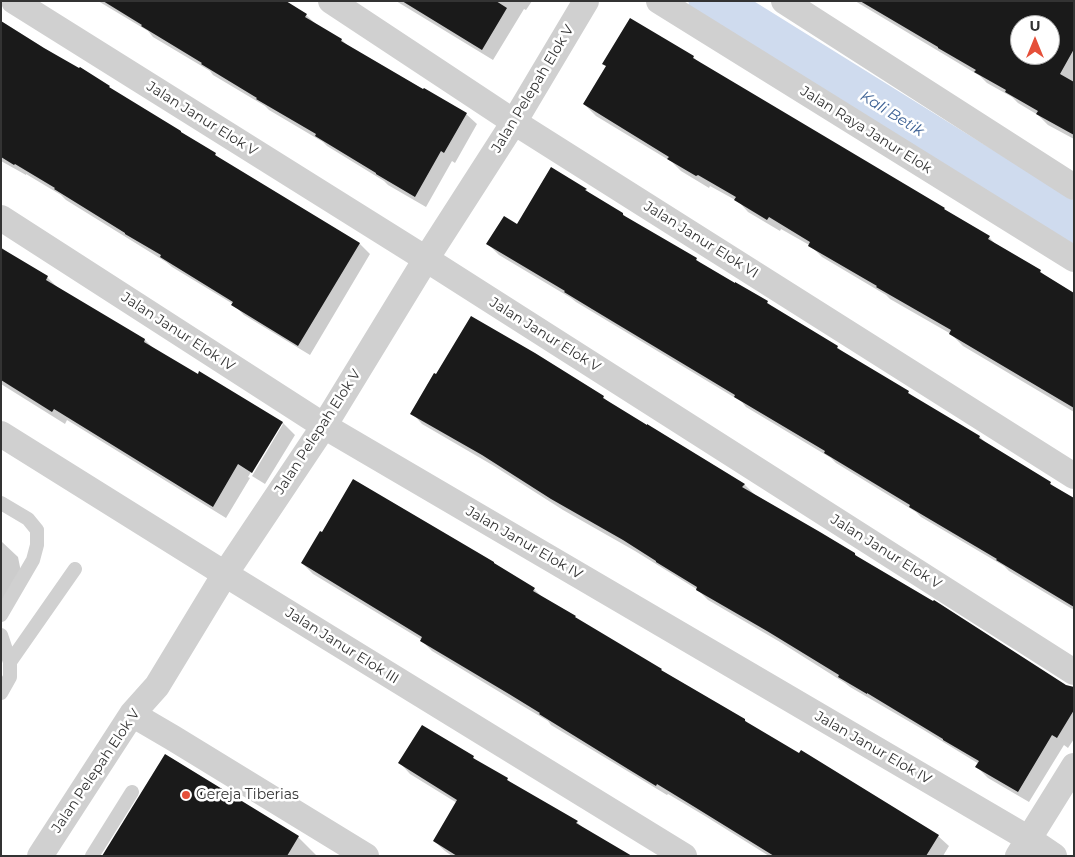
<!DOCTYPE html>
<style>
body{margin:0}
#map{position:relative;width:1075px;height:857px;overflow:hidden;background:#fff;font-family:Montserrat,sans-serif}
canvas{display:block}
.frame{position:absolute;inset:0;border:2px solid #333;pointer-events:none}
.north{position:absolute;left:1010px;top:15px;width:50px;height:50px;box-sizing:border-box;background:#fff;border:1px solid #adadad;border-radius:50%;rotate:0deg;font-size:14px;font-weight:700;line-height:20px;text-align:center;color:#333}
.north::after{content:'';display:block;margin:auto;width:18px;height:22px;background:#e54f39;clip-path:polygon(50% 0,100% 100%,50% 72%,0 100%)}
</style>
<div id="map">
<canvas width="1075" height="857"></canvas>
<div class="frame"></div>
<div class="north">U</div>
</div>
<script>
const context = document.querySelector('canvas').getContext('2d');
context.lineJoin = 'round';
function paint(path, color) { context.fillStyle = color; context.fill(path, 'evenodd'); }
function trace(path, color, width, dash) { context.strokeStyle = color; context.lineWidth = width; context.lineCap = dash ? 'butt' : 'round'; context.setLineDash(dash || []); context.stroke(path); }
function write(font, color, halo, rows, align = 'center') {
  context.font = font + ' Montserrat,sans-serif'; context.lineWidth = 5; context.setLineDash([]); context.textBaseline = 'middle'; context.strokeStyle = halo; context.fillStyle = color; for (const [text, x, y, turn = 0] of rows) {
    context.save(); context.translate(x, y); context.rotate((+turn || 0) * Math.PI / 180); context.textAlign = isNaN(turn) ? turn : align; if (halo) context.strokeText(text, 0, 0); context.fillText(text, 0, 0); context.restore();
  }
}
paint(new Path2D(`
 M98,1H284L306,15L317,25L342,40L349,47L466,114L477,124L455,163L452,161L426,207L388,185L384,181L327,146L323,142L269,110L265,106L213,75L210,71L153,37L148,31Z
 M396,1H532L526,10L524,9L493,60Z
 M855,1H1070L1074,5V139L1048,125L1038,115L1018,103L1012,97L987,83L980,76ZM1020,25H1050V55H1020Z
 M1,21L79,70L80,69L109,87L113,91L215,154L220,160L360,244L370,254L310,355L244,315L233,304L172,267L166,262L66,200L61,195L26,174V175L1,161Z
 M693,57L700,63L944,209L949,214L989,237L997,246L1040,271L1049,280L1074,294V412L963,346L951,334L890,299L886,295L822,257L811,246L781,229L780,231L748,212L739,202L710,186L709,188L681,171L672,162L596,116L584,104Z
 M586,190L592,196L623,214L627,219L696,259L701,264L767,302L773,308L837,347L843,352L908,392L913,397L980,437L985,442L1050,483L1056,489L1074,499V610L1009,571L1004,566L921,517L916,512L836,463L831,458L746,407L742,402L576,302L571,298L499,255L488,244L517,225Z
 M1,247L8,253L47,277L60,290L145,340L154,349L198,376L200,373L283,423L295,435L265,484L252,476L283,424H280L248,477L250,478L226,518L67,420L65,424L1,384Z
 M603,397L612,405L744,484L755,495L855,554L858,558L1065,686L1074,689V739L1068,748L1064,745L1029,802L988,778L977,767L979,764L922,729L850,687L845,683L780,642L708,600L698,590L635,551L563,510L494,466L422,424L412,413Z
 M1,541L18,557L22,577L1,611Z
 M302,563L534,589L543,598L578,621L661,670L665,674L745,720L749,725L938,836L949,846L943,856H769L705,816L668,794L667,795L551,725L548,721L521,705L432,651L421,640H422L313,574Z
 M166,755L298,837L317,856H104Z
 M473,757L478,763L507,779L512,784L577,822L584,829L626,856H452L445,851L434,841L457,803L410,774L400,763Z`), '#0003');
trace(new Path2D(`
 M711,1L1074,227`), '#cfdbee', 45);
paint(new Path2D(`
 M103,1H286L307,14L305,17L342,39L341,41L423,89L424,88L467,113L444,153L441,151L415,197L376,174V173L315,136L316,134L256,99L257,98L201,64L202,63L141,26L142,25Z
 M402,1H496L507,8L482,50Z
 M860,1H1074V49L1060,74L1074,82V135L1036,114L1038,111L1005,92L1006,90L974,72L976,70L938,48V47ZM1020,25H1050V55H1020Z
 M630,18L694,56L693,58L945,208L944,209L990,236L988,239L1041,270L1040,272L1074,293V408L949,334L951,330L876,287L877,286L808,246L810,242L769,217L767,220L734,200L736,197L698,175L696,176L667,159L669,157L583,104L606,66L602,64Z
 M1,21L44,48L79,68L80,67L110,86L109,87L181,131V132L216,153L215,155L360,243L298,346L231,305L233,302L160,257L161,255L125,234V233L54,189L55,188L15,164L14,165L1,157Z
 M551,167L587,189L585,190L623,213V215L697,258L696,260L735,283V282L768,301L767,303L838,346L837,348L909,391L908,393L980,436L979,438L1051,482L1050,484L1074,498V607L996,560L997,559L909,507L910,505L824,453L825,451L734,397L735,395L592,309L564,292L565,291L486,244L504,216L517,224Z
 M1,248L48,276L46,280L145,339L144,342L198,374L199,371L283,422L252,473L238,464L213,507L54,409L52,412L1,380Z
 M471,316L535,353L604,396L603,398L647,425V424L745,484L742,487L820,532L855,553V555L933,601L934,600L1066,685L1074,687V710L1057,738L1052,735L1018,792L975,767L979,761L943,740V739L867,693V694L838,677L839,675L767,631L696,590L697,587L656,562V561L623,540L551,499L482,455L410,414L434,373L436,374Z
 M353,479L494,562V563L535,588L533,591L576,616L575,617L662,669L661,670L745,719V721L799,753L801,750L939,835L926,856H774L693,806L657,784L656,786L628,769L539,714L540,713L509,694L420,641L422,637L301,563L320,531L322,532Z
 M422,725L474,756L473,758L508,778L507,780L578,821L576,823L632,856H457L433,841L457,800L398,763Z
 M165,754L299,836L287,856H102Z`), '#1a1a1a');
trace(new Path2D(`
 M1,503L28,519L37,530V545L33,560L1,615
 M1,635L10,662V677L1,693
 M10,662L75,569
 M92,856L132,792`), '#d0d0d0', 14);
trace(new Path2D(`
 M14,1L426,259L1074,672
 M331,1L514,122L1074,476
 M659,1L1074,259
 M784,1L1074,187
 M1,218L324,426L1029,839L1054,856
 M1,434L225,574L684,856
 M132,714L173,738L366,856
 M40,856L132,714L157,686L225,574L324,426L426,259L514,122L586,1
 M1018,856L1074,766`), '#d0d0d0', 26);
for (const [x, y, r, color] of [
 [186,795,5,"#e54f39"]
]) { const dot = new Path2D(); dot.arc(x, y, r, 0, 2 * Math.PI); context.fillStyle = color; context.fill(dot); trace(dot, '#fff', 2); }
write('14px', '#333', '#fff', [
 ["Jalan Pelepah Elok V",533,89,-59],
 ["Jalan Janur Elok V",202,119,32],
 ["Jalan Raya Janur Elok",866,130,32],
 ["Jalan Janur Elok VI",701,240,32],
 ["Jalan Janur Elok IV",178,332,33],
 ["Jalan Janur Elok V",545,335,32],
 ["Jalan Pelepah Elok V",318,432,-57],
 ["Jalan Janur Elok IV",524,543,30],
 ["Jalan Janur Elok V",886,552,32],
 ["Jalan Janur Elok III",342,646,32],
 ["Jalan Janur Elok IV",873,748,30],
 ["Jalan Pelepah Elok V",96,771,-56]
]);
write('14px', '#333', '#fff', [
 ["Gereja Tiberias",196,795]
], 'left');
write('italic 15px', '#3f6396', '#fff', [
 ["Kali Betik",892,114,32]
]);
</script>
